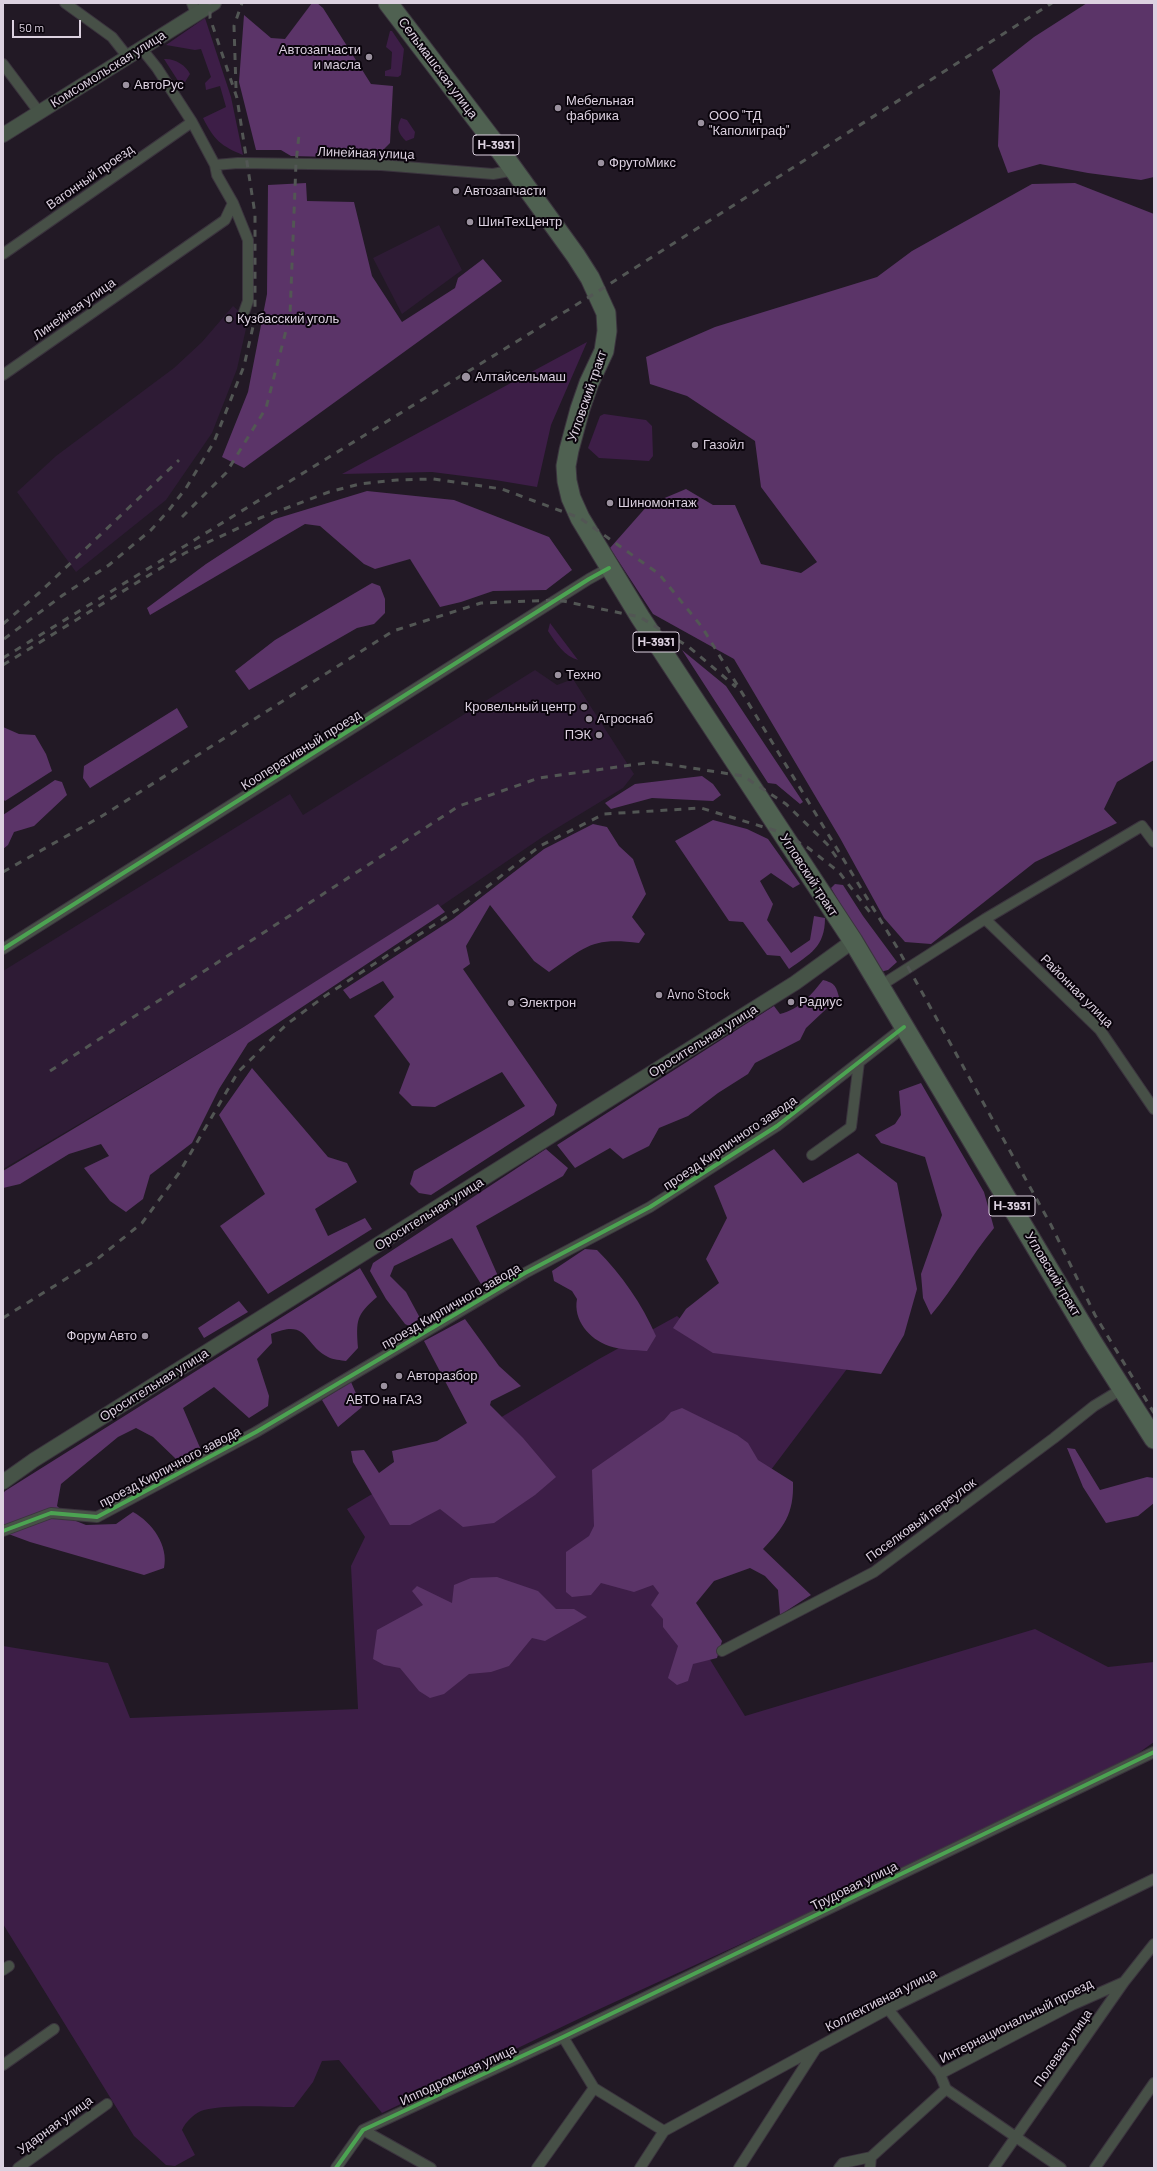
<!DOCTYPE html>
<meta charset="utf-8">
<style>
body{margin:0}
#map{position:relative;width:1157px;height:2171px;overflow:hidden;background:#221925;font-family:Barlow,sans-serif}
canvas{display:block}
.frame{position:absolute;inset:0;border:4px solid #dcd1e0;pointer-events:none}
.scale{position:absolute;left:12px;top:20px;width:69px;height:18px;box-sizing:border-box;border:2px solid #dcd1e0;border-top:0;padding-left:5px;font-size:12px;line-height:14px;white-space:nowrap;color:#dcd1e0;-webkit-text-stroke:3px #0a040c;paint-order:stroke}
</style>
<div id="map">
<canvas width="1157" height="2171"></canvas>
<div class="frame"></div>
<div class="scale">50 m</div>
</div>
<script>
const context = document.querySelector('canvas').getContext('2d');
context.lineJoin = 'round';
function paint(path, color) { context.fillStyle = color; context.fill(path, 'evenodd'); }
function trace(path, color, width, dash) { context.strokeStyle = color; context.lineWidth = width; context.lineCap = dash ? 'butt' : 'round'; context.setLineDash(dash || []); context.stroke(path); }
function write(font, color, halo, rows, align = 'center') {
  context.font = font + ' Barlow,sans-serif'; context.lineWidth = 4; context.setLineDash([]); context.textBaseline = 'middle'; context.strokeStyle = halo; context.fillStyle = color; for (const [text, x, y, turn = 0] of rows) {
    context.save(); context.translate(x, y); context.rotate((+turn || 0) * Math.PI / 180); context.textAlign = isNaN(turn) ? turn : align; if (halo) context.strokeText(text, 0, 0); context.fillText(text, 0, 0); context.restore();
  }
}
paint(new Path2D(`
 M439,225L462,270L402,314L373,258Z
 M233,306L243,315H249L237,369L212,433L166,500L76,572L17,492L56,456L174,368L202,342Z
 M535,670L557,685L573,679L634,774L623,788L544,836L397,936L3,1169V971L290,794L303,815Z`), '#2e1b35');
paint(new Path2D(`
 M205,18L231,97L243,155C221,146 214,140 203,118L226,107L220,86L206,90L205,83L211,77L201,49L195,50L166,45Z
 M390,31H392L404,49L401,75L398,77L385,76V71L391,69L392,52L386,47Z
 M164,59C174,58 186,65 190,74L182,87Z
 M401,118L407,120L415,132L414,138L406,141C398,133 396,128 401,118Z
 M587,342L551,425L537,487L495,480L432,472L342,474Z
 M604,414L646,420L652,426L653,456L649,461L599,458L588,448L600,416Z
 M550,623L578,660C565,657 555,642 548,631Z
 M677,1316L725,1354L871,1337L673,1600L745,1716L1035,1629L1108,1667L1154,1662V1742L1106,1776L593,2012L382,2113L339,2060L322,2061L313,2082L294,2107C269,2107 228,2104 204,2110C196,2112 185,2122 182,2130L195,2155L175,2166L166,2165L134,2136L3,1924V1646L108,1663L130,1718L358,1709L351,1566L365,1537L347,1509L599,1359Z`), '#3d1e47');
paint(new Path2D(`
 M312,3H317L323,8L371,84L393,86L390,143L375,158L291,156L281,150H256L239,82L244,15L271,38L285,39Z
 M1087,3H1154V177L1141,180L1088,173L1040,164L1008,173L998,146L1000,91L992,70L1034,37Z
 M306,183L307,201L354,202L372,276L402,322L455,288L458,278L483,259L502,281L244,468L222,457L248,392L267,294L268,185Z
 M1075,183L1154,214V760L1117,782L1104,809L1117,823L1035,862L931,944L905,942L884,918L840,838L734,659L653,614L610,548L648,505L686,489L713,505H735L761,564L801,573L817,562L761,487L755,441L687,396L650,384L646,357L715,327L877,277L912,251L1032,184Z
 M367,491L454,500L549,537L572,570L546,590L493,591L461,602L440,607L410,559L375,569L364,564L320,526L305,524L150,615L147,608L206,564L275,519Z
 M372,583L380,586L385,599V613L374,624L357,628L249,690L235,671L275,640Z
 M682,650L726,686L803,802L800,804L776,784L768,783Z
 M177,708L188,727L90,788L83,778L84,766Z
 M3,727L19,734L35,735L46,754L52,771L5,801L3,799Z
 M702,776L713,784L721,795L713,801L652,798L611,809L605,803L635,784Z
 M55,780L62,782L67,795L34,826L14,832L8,845L3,849V815Z
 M713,820L747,829L768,839L800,884L793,888L771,873L760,881L773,904L767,920L791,953L810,940L814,916L825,918C825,947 810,954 789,969L780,956L767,955L743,922L729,921L675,841Z
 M593,824L607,827L619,846L633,859L646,894L632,917L645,934L639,943C591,937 586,947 549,972L534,961L490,905L466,946L470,964L463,969L557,1105L554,1115L431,1195L419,1193L410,1184L414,1171L525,1106L502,1072L435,1107L412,1106L399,1093L410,1064L374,1016L394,997L383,981L350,999L343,990L453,919L544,849Z
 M835,884L843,885L863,916L897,962L888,970L876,973L858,934L831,888Z
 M438,904L445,912L248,1043L219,1089L192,1143L150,1175L143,1199L126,1212L110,1201L84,1168L109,1156L101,1144L69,1154L20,1184L3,1188V1171L242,1028Z
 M823,980C834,983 836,985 839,997L806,1028L800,1040L755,1063L748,1074L718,1093L688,1116L659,1128L649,1146L623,1159L610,1148L575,1168L557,1145L774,1006L780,1014C800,1009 811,995 823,980Z
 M252,1068L328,1157L347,1163L357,1182L315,1209L328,1236L365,1218L372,1229L268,1294L220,1226L265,1194L219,1115Z
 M921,1083L984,1192L994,1228C971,1256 954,1288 931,1315L923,1298L921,1274L942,1215L925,1157L881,1143L875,1135L895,1124L901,1115L899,1091Z
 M546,1149L568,1168L563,1176L476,1226L498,1276L481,1284L452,1238L394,1266L390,1276L406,1292L420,1318L409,1326L405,1324L386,1299L370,1271L373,1263Z
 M774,1149L803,1183L858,1153L897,1183L917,1289L904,1335L881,1374L713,1353L673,1328L686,1309L719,1283L706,1259L727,1218L714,1186Z
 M585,1249L597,1250C622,1275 642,1304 656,1336L647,1351C635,1350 620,1350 609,1346C589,1339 573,1320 577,1299L572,1291L554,1281L552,1271Z
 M360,1268L377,1297C356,1315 356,1320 358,1348L346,1361C341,1360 333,1360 328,1357C303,1344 309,1318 271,1334L272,1343L257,1359L269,1396L268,1406L249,1418L214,1387L183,1408L201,1450L176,1459L153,1437L136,1428L118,1437L61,1484L57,1506L71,1519L86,1525L116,1524L133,1512C152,1522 169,1546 164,1568L144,1575L30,1542L3,1532V1494L5,1491Z
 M239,1301L248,1312L204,1338L198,1328Z
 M465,1319L499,1366L521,1386L491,1401L490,1405L523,1438L556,1477L535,1495L494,1523L463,1527L440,1509L410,1525H390L353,1462L351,1451L364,1450L379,1473L394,1462L392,1451L437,1441L467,1423L424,1341Z
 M351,1382L362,1407L338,1427L322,1400Z
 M682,1408L737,1435L748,1443L758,1460L793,1482C794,1514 784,1527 763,1549L811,1595L780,1615L778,1590L765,1576L750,1568L714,1581L696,1603L722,1641L717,1658L693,1664L688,1681L677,1685L668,1678L678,1646L663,1627V1619L651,1605L659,1593L653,1585L634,1592L601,1583L591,1595L572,1597L566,1592V1552L589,1536L594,1526L592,1470L664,1420L671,1412Z
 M1067,1448L1075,1449L1100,1490L1147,1477L1154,1478V1503L1138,1516L1106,1523L1083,1487Z
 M497,1577L538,1591L556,1609H574L587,1617L545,1641L532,1638L509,1666L491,1672L469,1674L444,1694L430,1698L419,1691L400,1668L384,1665L373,1659L377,1630L423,1605L412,1591L417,1586L452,1603L454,1585L471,1578Z`), '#5b3468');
const street = new Path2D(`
 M65,3L112,37L127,56
 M192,3L196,14
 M141,48L157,68L192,122L215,165L217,175L233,203L248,240V301L243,315
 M3,64L39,112
 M215,165L238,163L381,165L493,174L515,170
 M3,254L192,122
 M3,375L225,220L233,203
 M985,919L1100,1030L1154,1109
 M3,949L589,579L609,568
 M880,986L985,919L1142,826L1154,842
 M812,1155L851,1127L859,1062
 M3,1531L51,1513L97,1517L256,1432L525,1273L650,1207L777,1126L904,1027
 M722,1651L874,1572L1054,1438L1094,1406L1122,1389
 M3,1970L9,1966
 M888,2009L940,2074
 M3,2065L54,2029
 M594,2088L664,2131
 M946,2089L1061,2168
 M363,2130L431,2168
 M18,2168L107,2104
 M336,2168L363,2130L563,2037L1154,1752
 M537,2168L594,2088L563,2037
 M640,2168L664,2131L888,2009L1154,1879
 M739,2168L815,2050
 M839,2168L843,2163L871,2157
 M870,2168L871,2157L946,2089L940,2074L1072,2005L1124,1982
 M994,2168L1124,1982L1154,1944
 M1095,2168L1154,2083`);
const secondary = new Path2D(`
 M3,135L214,3
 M3,1482L34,1460L795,983L853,941`);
const highway = new Path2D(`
 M388,3L496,145L576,256L590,278L606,313L607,331L604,351L589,383L580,409L569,450L566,466L567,481L571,498L580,518L640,617L853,941L1093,1343L1154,1439`);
trace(street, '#3b343e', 12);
trace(secondary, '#3b343e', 16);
trace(highway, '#3b343e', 21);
trace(street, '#475047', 10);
trace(secondary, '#465347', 14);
trace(highway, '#4f6151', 19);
trace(new Path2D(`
 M236,88L234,26L242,3
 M182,517L226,473L266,408L290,315L296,163L299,135
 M3,624L39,593L179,460
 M4,639L63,595L109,565L151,530L169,510L186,488L214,442L244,366L255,318V214L237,98L210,18V3
 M3,658L597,292L1052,3
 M3,665L185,553L260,518L329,492L360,484L397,480L433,479L502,489L580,518L659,574L702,627L898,949L1051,1225L1095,1315L1154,1413
 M3,872L102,816L393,631L481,603L558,600L640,617L689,647L736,687
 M50,1071L459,806L539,778L653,762L743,776L786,804L827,844L837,858
 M3,1318L96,1260L142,1223L179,1173L238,1072L287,1024L325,996L457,910L540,846L604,814L701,808L780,832L807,847L839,872L872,915`), '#525654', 3, [7, 7]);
trace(new Path2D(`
 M3,949L589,579L609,568
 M3,1531L51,1513L97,1517L256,1432L525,1273L650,1207L777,1126L904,1027
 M336,2168L363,2130L563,2037L1154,1752`), '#4ca352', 4);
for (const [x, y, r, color] of [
 [369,57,4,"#9b919f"],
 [126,85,4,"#9b919f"],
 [558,108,4,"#9b919f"],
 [701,123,4,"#9b919f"],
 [601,163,4,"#9b919f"],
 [456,191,4,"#9b919f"],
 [470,222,4,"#9b919f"],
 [229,319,4,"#9b919f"],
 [466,377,5,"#9b919f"],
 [695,445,4,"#9b919f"],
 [610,503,4,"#9b919f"],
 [558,675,4,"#9b919f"],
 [584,707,4,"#9b919f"],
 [589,719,4,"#9b919f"],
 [599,735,4,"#9b919f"],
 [659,995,4,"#9b919f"],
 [791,1002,4,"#9b919f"],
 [511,1003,4,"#9b919f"],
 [145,1336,4,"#9b919f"],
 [399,1376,4,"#9b919f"],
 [384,1386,4,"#9b919f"]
]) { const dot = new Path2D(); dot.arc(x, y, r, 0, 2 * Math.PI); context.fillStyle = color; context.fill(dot); trace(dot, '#0a040c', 1.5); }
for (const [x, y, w] of [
 [496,145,46],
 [656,642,46],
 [1012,1206,46]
]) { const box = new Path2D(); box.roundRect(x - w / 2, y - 10, w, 20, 3); context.fillStyle = '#0a040c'; context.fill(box); trace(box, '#dcd1e0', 1); }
write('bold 12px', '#dcd1e0', null, [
 ["Н-3931",496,145],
 ["Н-3931",656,642],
 ["Н-3931",1012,1206]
]);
write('13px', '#dcd1e0', '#0a040c', [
 ["Автозапчасти",361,50,"right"],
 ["и масла",361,65,"right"],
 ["АвтоРус",134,85],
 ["Мебельная",566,101],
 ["фабрика",566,116],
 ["ООО \"ТД",709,116],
 ["\"Каполиграф\"",709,131],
 ["ФрутоМикс",609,163],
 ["Автозапчасти",464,191],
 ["ШинТехЦентр",478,222],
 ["Кузбасский уголь",237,319],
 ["Алтайсельмаш",475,377],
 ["Газойл",703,445],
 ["Шиномонтаж",618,503],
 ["Техно",566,675],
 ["Кровельный центр",576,707,"right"],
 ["Агроснаб",597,719],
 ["ПЭК",591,735,"right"],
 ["Avno Stoсk",667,995],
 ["Радиус",799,1002],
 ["Электрон",519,1003],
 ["Форум Авто",137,1336,"right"],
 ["Авторазбор",407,1376],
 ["АВТО на ГАЗ",384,1400,"center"]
], 'left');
write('13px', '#dcd1e0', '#0a040c', [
 ["Сельмашская улица",438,68,53],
 ["Комсомольская улица",108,69,-32],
 ["Линейная улица",366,153,2],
 ["Вагонный проезд",90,177,-35],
 ["Линейная улица",74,309,-35],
 ["Угловский тракт",587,396,-71],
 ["Кооперативный проезд",301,750,-32],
 ["Угловский тракт",809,875,57],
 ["Районная улица",1077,991,45],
 ["Оросительная улица",703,1041,-32],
 ["проезд Кирпичного завода",730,1143,-34],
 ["Оросительная улица",429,1214,-32],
 ["Угловский тракт",1053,1274,59],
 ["проезд Кирпичного завода",451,1306,-30],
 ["Оросительная улица",154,1385,-32],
 ["проезд Кирпичного завода",170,1467,-28],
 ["Поселковый переулок",921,1520,-36],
 ["Трудовая улица",854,1886,-26],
 ["Коллективная улица",881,2000,-27],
 ["Интернациональный проезд",1016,2021,-27],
 ["Полевая улица",1063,2048,-55],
 ["Ипподромская улица",458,2075,-25],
 ["Ударная улица",55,2125,-36]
]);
</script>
